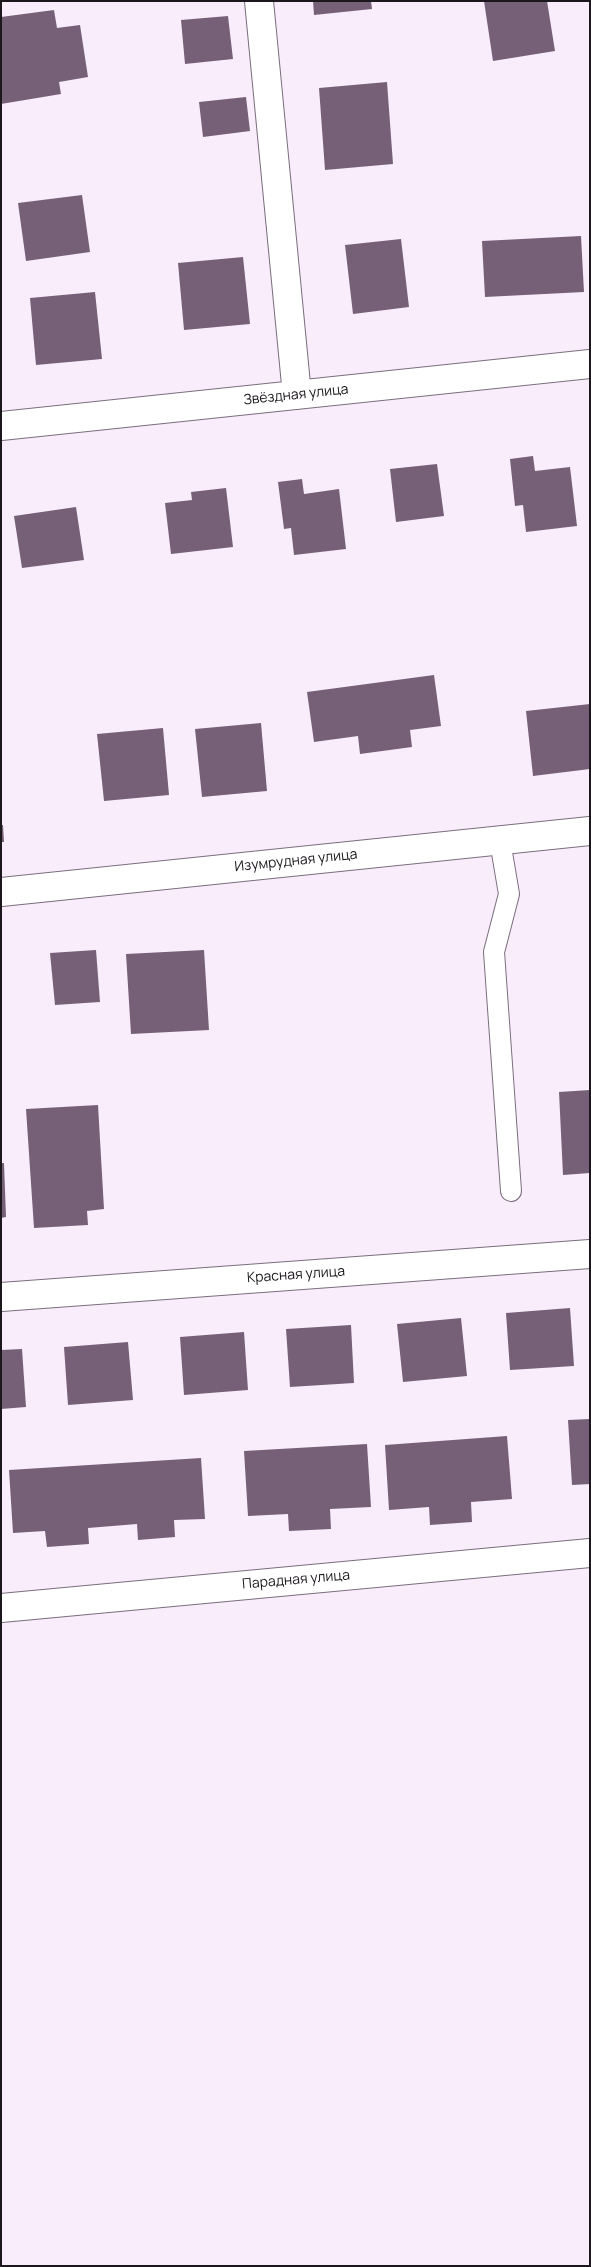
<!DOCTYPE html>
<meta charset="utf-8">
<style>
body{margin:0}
#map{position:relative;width:591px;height:2267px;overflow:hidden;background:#f9edfc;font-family:Manrope,sans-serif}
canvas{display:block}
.frame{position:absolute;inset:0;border:2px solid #1b171c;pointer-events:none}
</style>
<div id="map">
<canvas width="591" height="2267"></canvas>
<div class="frame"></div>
</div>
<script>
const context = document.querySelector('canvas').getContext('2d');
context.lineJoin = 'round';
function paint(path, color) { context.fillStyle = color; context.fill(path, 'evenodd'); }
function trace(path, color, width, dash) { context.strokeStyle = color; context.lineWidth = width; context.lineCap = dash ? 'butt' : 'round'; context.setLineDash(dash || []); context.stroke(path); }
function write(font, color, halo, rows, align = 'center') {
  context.font = font + ' Manrope,sans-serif'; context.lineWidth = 4; context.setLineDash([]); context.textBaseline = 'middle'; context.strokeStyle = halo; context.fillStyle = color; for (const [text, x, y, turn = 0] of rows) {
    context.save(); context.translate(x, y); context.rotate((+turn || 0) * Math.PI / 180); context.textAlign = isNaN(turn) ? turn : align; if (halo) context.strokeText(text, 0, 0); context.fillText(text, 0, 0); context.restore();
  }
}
paint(new Path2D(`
 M313,1H371L372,9L314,15Z
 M484,1H547L555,51L493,61Z
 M54,10L57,28L80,25L88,77L59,82L61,94L1,104V17Z
 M228,16L233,59L185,64L181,20Z
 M387,82L393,164L325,170L319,88Z
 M246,97L250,131L203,137L199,102Z
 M82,195L90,252L26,261L18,203Z
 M581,236L584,292L485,297L482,241Z
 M401,239L409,307L353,314L345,245Z
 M243,257L250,324L184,330L178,263Z
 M95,292L102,359L36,365L30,298Z
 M533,456L535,471L570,467L577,526L526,532L523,505L515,506L510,459Z
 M437,464L444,516L396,522L390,469Z
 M302,479L304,494L339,489L346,549L294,555L291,528L284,529L278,482Z
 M226,488L233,547L171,554L165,503L192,500L191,492Z
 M76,507L84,560L22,568L14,516Z
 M434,675L441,726L410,730L412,747L360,754L358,736L314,742L307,692Z
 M590,704V769L533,776L526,711Z
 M261,723L267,791L202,797L195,729Z
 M163,728L169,795L104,801L97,734Z
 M1,825H3L4,842H1Z
 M96,950L100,1002L55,1005L50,953Z
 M204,950L209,1030L131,1034L126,954Z
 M590,1090V1173L563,1175L559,1092Z
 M98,1105L104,1209L87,1211L88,1225L34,1228L26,1109Z
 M1,1163H4L6,1217L1,1218Z
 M570,1308L574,1366L510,1370L506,1313Z
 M461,1318L467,1376L403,1382L397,1324Z
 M351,1325L354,1383L290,1387L286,1329Z
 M244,1332L248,1390L184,1395L180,1337Z
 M128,1342L133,1400L68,1405L64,1347Z
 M22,1349L26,1407L1,1409V1350Z
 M590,1419V1484L572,1485L568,1420Z
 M507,1436L512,1499L471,1502L472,1522L430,1525L429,1507L389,1510L385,1445Z
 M367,1444L371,1507L330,1509L331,1529L289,1531L288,1514L248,1516L244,1451Z
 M201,1458L205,1519L174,1520L175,1537L138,1540L137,1524L88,1528L89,1544L47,1547L45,1531L13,1533L9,1470Z`), '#766077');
const lane = new Path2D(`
 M500,841L509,894L494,952L511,1191`);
const street = new Path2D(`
 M259,1L297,395
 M1,426L590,364
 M1,892L590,831
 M1,1297L590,1254
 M1,1608L590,1553`);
trace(lane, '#796e7b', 22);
trace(street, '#796e7b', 30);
trace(lane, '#fff', 20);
trace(street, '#fff', 28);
write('14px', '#1b171c', '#fff', [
 ["Звёздная улица",296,395,-6],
 ["Изумрудная улица",296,861,-6],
 ["Красная улица",296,1275,-4],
 ["Парадная улица",296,1580,-5]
]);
</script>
